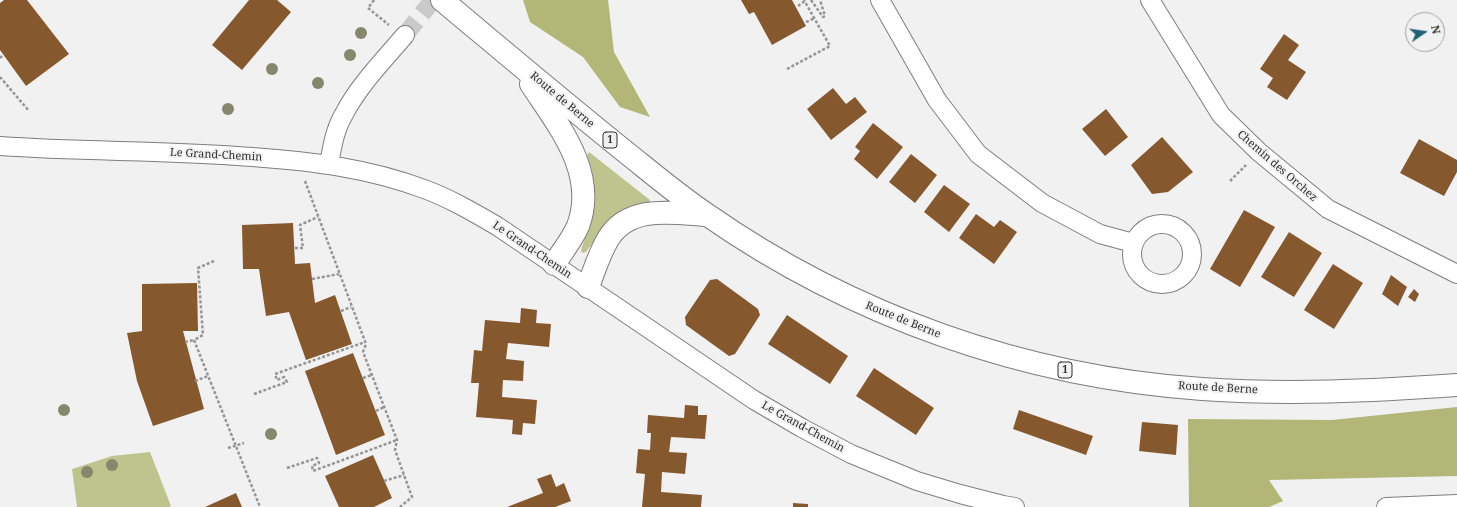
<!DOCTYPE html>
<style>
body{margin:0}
#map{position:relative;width:1457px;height:507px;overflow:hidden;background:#f1f1f2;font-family:"Noto Serif",serif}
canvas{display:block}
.north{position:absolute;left:1405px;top:12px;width:40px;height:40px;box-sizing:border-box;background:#f1f1f2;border:1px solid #a3a3a4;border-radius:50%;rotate:77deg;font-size:11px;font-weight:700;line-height:16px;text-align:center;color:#2e2e2f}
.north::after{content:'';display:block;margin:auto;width:14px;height:18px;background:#1f6175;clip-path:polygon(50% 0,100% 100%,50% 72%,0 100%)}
</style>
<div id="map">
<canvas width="1457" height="507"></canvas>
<div class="north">N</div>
</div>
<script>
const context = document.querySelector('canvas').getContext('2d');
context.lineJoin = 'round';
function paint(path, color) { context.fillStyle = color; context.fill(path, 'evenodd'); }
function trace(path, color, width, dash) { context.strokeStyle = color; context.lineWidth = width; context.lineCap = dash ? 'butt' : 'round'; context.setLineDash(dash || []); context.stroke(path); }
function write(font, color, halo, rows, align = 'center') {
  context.font = font + ' "Noto Serif",serif'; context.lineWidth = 4; context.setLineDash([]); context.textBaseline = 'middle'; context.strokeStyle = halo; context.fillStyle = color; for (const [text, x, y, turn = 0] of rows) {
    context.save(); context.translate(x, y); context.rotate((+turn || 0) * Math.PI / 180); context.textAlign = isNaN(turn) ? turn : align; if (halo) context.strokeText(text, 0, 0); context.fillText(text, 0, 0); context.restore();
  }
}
paint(new Path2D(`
 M589,152L650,200V202L649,203C609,210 609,222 586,252L582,253L581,250C594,213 600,193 587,155Z
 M150,452L171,506L169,507H77L72,469L112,456Z`), '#bfc38d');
paint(new Path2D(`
 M523,0H608L614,52L650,117L620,107L583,57L530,22Z
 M1457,407V476L1269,480L1283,501L1269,507H1189L1188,419L1332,420Z`), '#b2b677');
paint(new Path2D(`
 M4,0H27L69,54L26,86L0,50V3Z
 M249,0H277L291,12L242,70L212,45Z
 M741,0H792L806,26L772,45L754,12L749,14Z
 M1284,34L1299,45L1288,60L1306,72L1287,100L1267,87L1273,78L1260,69Z
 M833,88L846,104L855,97L867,112L831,140L807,109Z
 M1106,109L1128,137L1105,156L1082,129Z
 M873,123L903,147L877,179L854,159L860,151L855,147Z
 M1162,137L1193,172L1168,192L1152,194L1131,165Z
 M1419,139L1457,160V172L1444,196L1400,173Z
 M911,154L937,175L915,203L889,182Z
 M944,185L970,204L949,232L924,212Z
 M1244,210L1275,227L1240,287L1210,269Z
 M976,214L994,227L1000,220L1017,232L994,264L959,238Z
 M293,223L295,264L310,263L315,303L335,295L352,344L306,360L289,312L266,316L259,269H243L242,225Z
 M1289,232L1322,253L1294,297L1261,277Z
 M1333,264L1363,283L1334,329L1304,310Z
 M1391,275L1407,287L1398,306L1382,294Z
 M717,279L758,309L760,315L735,354L729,356L686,325L685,317L710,280Z
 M197,283L198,331H183L204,409L153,426L137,381L127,333L142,331V284Z
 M1414,289L1419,294L1415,302L1408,297Z
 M521,308L537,310L536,323L551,324L549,347L508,343L506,359L524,361L523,381L503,380L502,397L537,400L535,424L523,423L522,435L512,434L513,420L476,417L479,383H471L474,350L482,351L485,320L520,323Z
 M787,315L848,356L830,384L768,344Z
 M353,353L385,435L336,455L305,371Z
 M874,368L934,408L916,435L856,396Z
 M685,405L698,406V415H707L705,439L671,437L669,452L687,453L685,474L662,472L661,492L702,495L701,507H642L645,474L636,473L638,449L650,450L651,433H647L648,415L684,418Z
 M1019,410L1093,436L1086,455L1013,429Z
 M1142,422L1178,425L1176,455L1139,451Z
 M373,455L392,498L374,507H339L325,476Z
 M551,474L556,487L564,483L571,501L555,507H507L543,493L537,479Z
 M236,493L242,507H205Z
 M793,503L808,504V507H793Z`), '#86582e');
trace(new Path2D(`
 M405,35L433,0`), '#cacacb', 18, [18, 9]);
const minor = new Path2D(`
 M880,0L937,100L978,154L1042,203L1100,234L1133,243
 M1150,0L1221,115L1259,152L1328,209L1457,274
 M0,146C84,152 168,150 252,157C310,161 368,168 424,189C449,198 473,212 497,226L754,400L802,428L851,454L917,481L960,494L1003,505L1015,507
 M329,164C332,147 335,129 344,114C359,85 384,60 405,35
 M1132 254a30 30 0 1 1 60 0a30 30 0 1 1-60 0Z
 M1386,507L1457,504`);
const primary = new Path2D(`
 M442,0C509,56 575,112 643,166C664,183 684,199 706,214C852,316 1025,377 1202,389C1287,395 1373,391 1457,385
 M531,84C558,125 598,173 578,226C572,240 562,252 554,264
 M588,287C594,271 599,254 608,239C629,204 673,213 707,215`);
trace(minor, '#7e7e7f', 20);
trace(primary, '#7e7e7f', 24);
trace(new Path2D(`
 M374,0L368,8L389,25
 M811,0L823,17L825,16L820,0
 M798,6L805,1
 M806,22L815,18
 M0,58L3,55
 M787,69L830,46L804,0
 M0,77L29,111
 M305,181L366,344L363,352L397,440L395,450L412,497L400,507
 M1230,181L1246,165
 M295,248H303L300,225L318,217
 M214,261L198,268L203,335L194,340L260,507
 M312,279L339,274
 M341,311L351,307
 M185,342L194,340
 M363,378L372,375
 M195,381L208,376
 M254,394L287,382L284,377L277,380L275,374L365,342
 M376,411L384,407
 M228,448L244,443
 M287,468L317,458L319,463L312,466L313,471L397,440
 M384,481L404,475`), '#959596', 2.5, [3, 2]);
trace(minor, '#fff', 18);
trace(primary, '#fff', 22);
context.fillStyle = '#86876d';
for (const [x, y] of [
 [361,33],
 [350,55],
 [272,69],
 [318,83],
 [228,109],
 [64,410],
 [271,434],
 [112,465],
 [87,472]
]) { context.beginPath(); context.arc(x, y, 6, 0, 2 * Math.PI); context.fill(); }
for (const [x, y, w] of [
 [610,140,14],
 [1065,370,14]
]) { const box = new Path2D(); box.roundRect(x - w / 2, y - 8, w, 16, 3); context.fillStyle = '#f1f1f2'; context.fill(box); trace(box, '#2e2e2f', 1); }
write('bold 10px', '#2e2e2f', null, [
 ["1",610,140],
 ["1",1065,370]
]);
write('11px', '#2e2e2f', '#f1f1f2', [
 ["Route de Berne",562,100,40],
 ["Le Grand-Chemin",216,155,3],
 ["Chemin des Orchez",1277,166,41],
 ["Le Grand-Chemin",532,250,34],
 ["Route de Berne",903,320,22],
 ["Route de Berne",1218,388,3],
 ["Le Grand-Chemin",803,427,29]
]);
</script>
